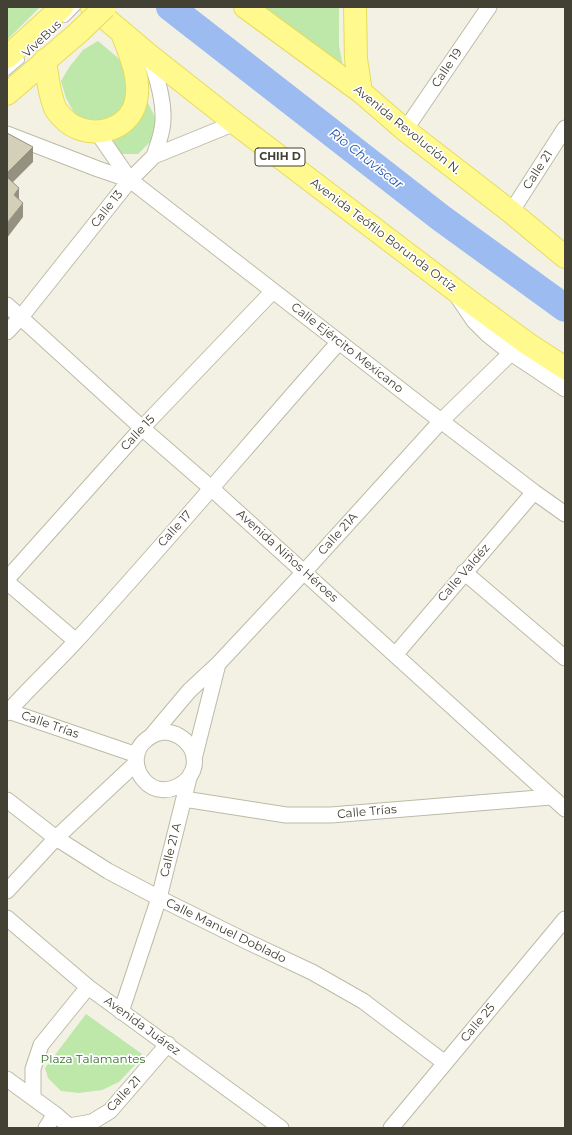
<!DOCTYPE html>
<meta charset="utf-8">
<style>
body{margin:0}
#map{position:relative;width:572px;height:1135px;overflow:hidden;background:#f2f1e3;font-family:Montserrat,sans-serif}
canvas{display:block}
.frame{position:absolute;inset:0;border:8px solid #434133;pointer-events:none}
</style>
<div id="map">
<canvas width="572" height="1135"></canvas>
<div class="frame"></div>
</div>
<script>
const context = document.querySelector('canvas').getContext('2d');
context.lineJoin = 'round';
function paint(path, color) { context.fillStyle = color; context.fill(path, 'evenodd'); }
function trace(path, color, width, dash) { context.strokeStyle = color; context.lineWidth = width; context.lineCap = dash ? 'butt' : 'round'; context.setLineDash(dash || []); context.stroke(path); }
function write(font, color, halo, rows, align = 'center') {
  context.font = font + ' Montserrat,sans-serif'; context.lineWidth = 3.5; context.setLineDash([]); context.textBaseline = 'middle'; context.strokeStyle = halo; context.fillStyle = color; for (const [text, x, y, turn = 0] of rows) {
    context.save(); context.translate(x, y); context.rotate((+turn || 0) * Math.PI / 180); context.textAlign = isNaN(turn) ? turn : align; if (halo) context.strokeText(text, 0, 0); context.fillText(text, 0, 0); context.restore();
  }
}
paint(new Path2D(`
 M7,7H40L7,40Z
 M258,7H339V46L343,66Z
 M98,41L117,57L127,70L131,91L124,113L93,123L77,118L66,98L61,81L70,66L83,50Z
 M147,101L156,119L152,140L138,154H121L111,142L117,139L138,123Z
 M86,1014L142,1054L134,1066L119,1082L102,1090L79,1093L61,1091L48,1078L45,1068Z`), '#bde8aa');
trace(new Path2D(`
 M170,7L441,218L565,308`), '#9cbbf1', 28);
const lane = new Path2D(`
 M65,18L76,7
 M7,71L20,60`);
const street = new Path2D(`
 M150,56C156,77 164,98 163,120C163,132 158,144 154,156
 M405,130L489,7
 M97,132L130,180L441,421L534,492L565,514
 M7,134L98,169L130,180
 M511,212L565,128
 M459,299L474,321L487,334L511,353L565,389
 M7,305L142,428L211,488L565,809
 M7,332L21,317L130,180L154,156L235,123
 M464,572L565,658
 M7,579L142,428L273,291
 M7,582L76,641
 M395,655L534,492
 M8,711L137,755
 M7,713C29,688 54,665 76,641C166,543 251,441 339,342
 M152,735L189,691L218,664L304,572L441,421L511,353
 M194,759L218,664
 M184,799L286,815H331L551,797
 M7,800L56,838L108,871L159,898L246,941L312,972L363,1001L445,1063
 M7,891L56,838L136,763
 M7,918L88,987L281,1128
 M121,1012L159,898L189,778C190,775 192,772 193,770C199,751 185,735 167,732C159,732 152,735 147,739C118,761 153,813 189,778
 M7,1079L55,1114L71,1128
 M33,1097V1069L41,1045L88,987
 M69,1126L92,1122L110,1111L168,1044
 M46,1128L55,1114
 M391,1128L565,919`);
const primary = new Path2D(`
 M92,7L150,56L235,123L472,303L528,344L565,368
 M245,7L361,92L405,130L511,212L565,257
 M355,7L356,59L361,92
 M7,57L62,7
 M45,60C47,76 49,93 55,108C57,112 60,115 63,118C84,141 129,134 136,101C141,78 130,54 122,33
 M7,94L79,32`);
trace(lane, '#bdbba5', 10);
trace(street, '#bdbba5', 17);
trace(primary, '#e6dc5d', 24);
trace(lane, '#fff', 8);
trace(street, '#fff', 15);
trace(primary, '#fff98e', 22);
const primaryBridge = new Path2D(`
 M79,32L105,7`);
trace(primaryBridge, '#e6dc5d', 24, []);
trace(primaryBridge, '#fff98e', 22);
paint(new Path2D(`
 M33,147V162L7,188V173Z
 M19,188V202L14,195Z
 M23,203V217L7,238V223Z`), '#949181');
const building = new Path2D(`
 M7,133L33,147L7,173Z
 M7,177L19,188L14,195L23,203L7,223Z`);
paint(building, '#d3cfb8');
trace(building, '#949181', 1);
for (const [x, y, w] of [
 [280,157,50]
]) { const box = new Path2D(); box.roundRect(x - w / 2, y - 9, w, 18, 3); context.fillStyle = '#fff'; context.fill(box); trace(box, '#434133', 1); }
write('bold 11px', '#434133', null, [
 ["CHIH D",280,157]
]);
write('12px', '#434133', '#fff', [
 ["ViveBus",42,39,-43],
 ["Calle 19",447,68,-56],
 ["Avenida Revolución N.",407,130,39],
 ["Calle 21",538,170,-57],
 ["Calle 13",107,209,-52],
 ["Avenida Teófilo Borunda Ortiz",383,235,37],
 ["Calle Ejército Mexicano",347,348,38],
 ["Calle 15",138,433,-47],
 ["Calle 17",175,529,-48],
 ["Calle 21A",338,534,-48],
 ["Avenida Niños Héroes",287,556,42],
 ["Calle Valdéz",464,573,-49],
 ["Calle Trías",50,725,19],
 ["Calle Trías",367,812,-5],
 ["Calle 21 A",171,850,-76],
 ["Calle Manuel Doblado",226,931,26],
 ["Calle 25",478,1023,-50],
 ["Avenida Juárez",142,1026,36],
 ["Calle 21",124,1094,-47]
]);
write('12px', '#317626', '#fff', [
 ["Plaza Talamantes",93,1059]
]);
write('italic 13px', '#2b59b1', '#fff', [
 ["Rio Chuviscar",366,159,38]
]);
</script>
